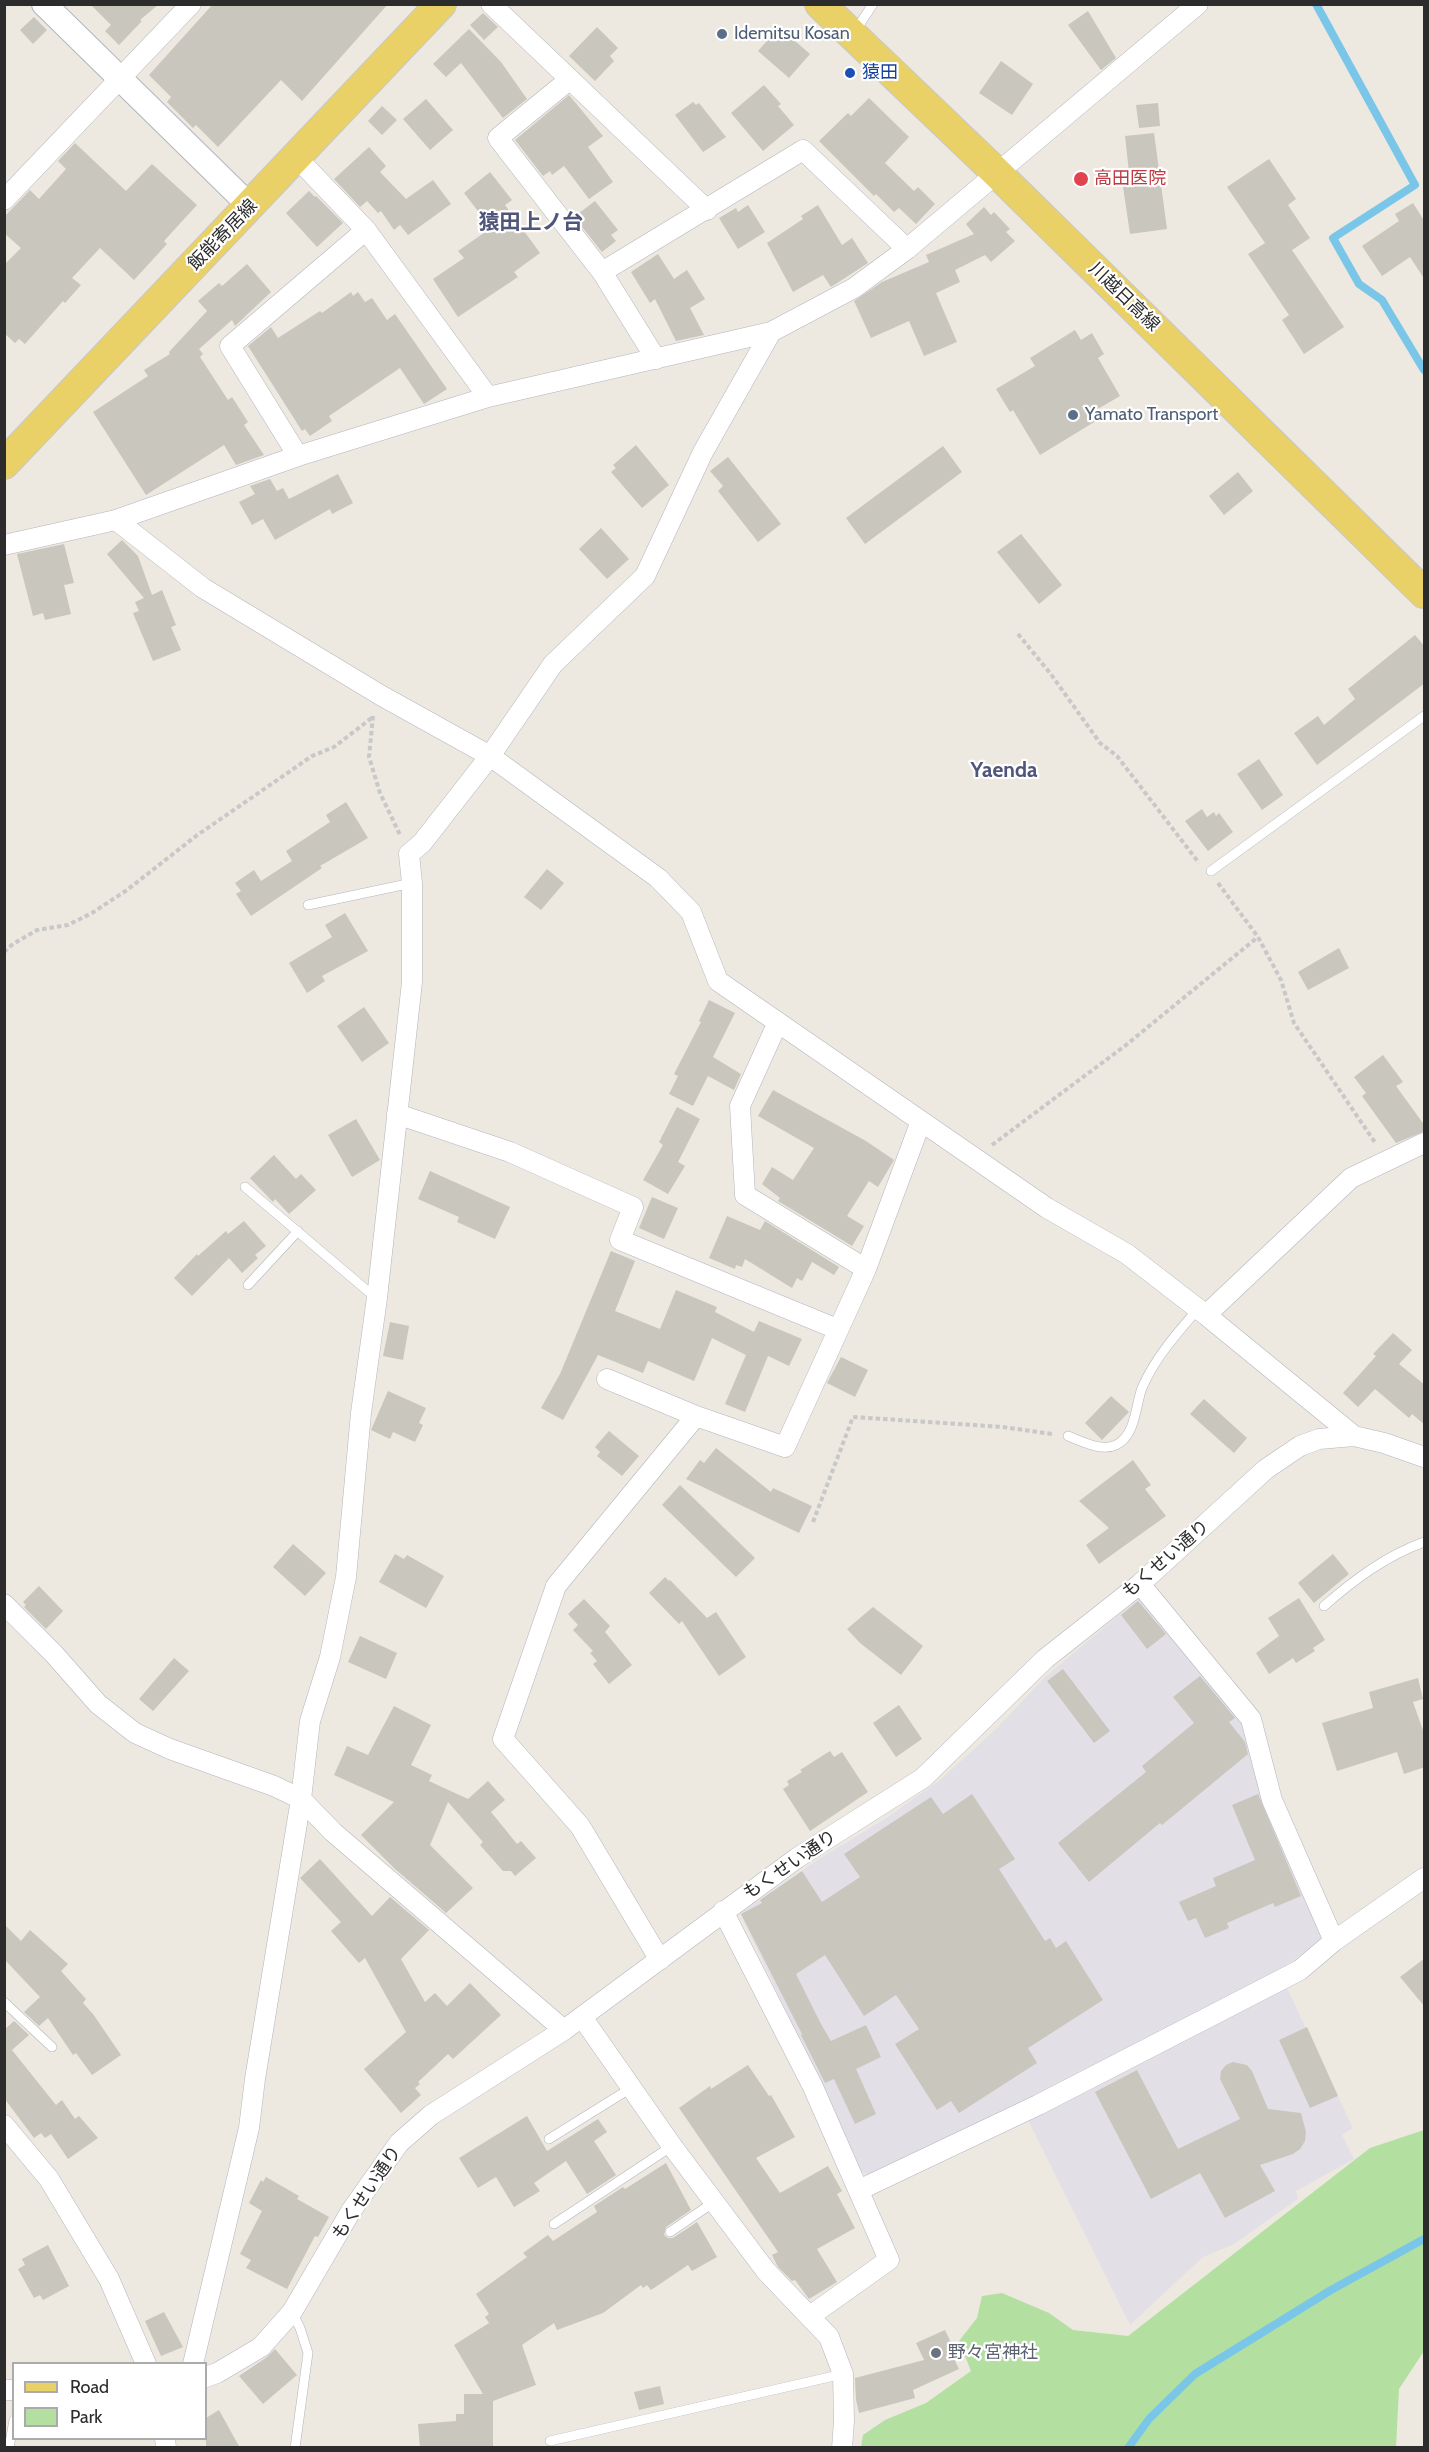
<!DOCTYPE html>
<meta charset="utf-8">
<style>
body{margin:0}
#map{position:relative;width:1429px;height:2452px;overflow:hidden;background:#ede8e0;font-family:Cabin,sans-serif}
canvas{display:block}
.frame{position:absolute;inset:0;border:6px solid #2c2c2c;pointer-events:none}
.legend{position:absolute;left:12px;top:2362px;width:195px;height:78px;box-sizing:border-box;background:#fff;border:2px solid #ababab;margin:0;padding:8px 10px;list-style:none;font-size:18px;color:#2c2c2c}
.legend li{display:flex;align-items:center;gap:12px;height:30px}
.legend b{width:30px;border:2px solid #ababab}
</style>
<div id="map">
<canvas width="1429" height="2452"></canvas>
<div class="frame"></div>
<ul class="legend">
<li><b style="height:8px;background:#e9d168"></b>Road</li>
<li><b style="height:16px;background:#b3e0a0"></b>Park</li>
</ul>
</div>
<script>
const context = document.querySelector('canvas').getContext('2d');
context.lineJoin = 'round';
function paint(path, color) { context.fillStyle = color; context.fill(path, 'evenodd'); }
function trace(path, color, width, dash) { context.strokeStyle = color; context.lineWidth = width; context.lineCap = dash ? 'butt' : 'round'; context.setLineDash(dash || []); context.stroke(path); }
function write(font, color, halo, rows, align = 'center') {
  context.font = font + ' Cabin,"Noto Sans JP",sans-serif'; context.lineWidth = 4.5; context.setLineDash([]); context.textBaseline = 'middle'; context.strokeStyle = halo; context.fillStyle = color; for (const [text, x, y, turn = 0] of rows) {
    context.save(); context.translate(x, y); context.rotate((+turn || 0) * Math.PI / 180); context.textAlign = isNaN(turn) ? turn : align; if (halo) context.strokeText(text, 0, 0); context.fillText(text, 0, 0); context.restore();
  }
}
paint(new Path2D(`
 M1144,1594L1245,1722L1326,1936L1279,1971L1353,2128L1342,2135L1354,2159L1296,2191L1298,2199L1234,2244L1203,2257L1130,2325L1020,2104L870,2175L861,2171L740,1913L819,1859L885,1819L940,1780L997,1728L1045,1677Z`), '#e2e0e6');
paint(new Path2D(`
 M1424,2130V2351L1399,2389L1396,2447H861L863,2435L885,2420L926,2403L971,2371L959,2341L977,2318L982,2296L1002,2293L1049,2313L1073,2330L1128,2336L1370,2148Z`), '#b3e0a0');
trace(new Path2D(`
 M1316,4L1415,185L1333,238L1359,284L1382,300L1424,370
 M1128,2448L1149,2419L1195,2374L1331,2290L1424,2239`), '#79c6e8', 8);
paint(new Path2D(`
 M90,4H159L140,20L142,21L119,45L105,31L111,25Z
 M213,4H388L302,101L281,80L218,147L196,125L193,128L167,102L171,97L149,75Z
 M1088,11L1116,58L1101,70L1068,25Z
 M483,13L498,27L484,40L470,25Z
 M34,17L47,30L33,44L20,30Z
 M597,27L618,48L610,56L614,61L595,81L569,56Z
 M779,27L810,54L789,78L758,51Z
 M469,29L501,62L527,99L503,118L461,63L446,77L433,64Z
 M1001,61L1033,84L1012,115L979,93Z
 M764,85L781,104L778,106L794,125L763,151L731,113Z
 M569,95L603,136L588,147L613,182L589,199L564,166L552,175L550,171L543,176L515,140Z
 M869,98L909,137L885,163L914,191L918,187L935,204L916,224L899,208L894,212L876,194L874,196L819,141L848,113L851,116Z
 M426,99L453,130L430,150L403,119Z
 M693,102L696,105L699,103L726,137L703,152L675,115Z
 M1158,103L1160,126L1139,128L1136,105Z
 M382,106L397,120L382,135L368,121Z
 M1154,133L1167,229L1130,234L1121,173L1129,172L1125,136Z
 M75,143L126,191L152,164L197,205L164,241L167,244L134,280L100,248L72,278L81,285L65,303L63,301L25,344L19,339L15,343L4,333V265L21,248L4,233V217L30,190L39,199L66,169L58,161Z
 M369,147L386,166L380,172L406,199L433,180L451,204L408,235L400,225L394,230L381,211L378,213L367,201L360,207L334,179Z
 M1269,159L1296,199L1288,205L1310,238L1292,250L1344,327L1304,354L1282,320L1289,315L1248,254L1265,243L1227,187Z
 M490,172L512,200L505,205L540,253L514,272L518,277L458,317L433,279L464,258L458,251L491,228L464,193Z
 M309,191L315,197L316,196L343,223L317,247L286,213Z
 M595,201L618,230L611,235L616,241L602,252L574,217Z
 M1413,203L1425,222V280L1410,257L1382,276L1362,246L1399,221L1395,214Z
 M748,205L765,232L738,249L719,218L736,208L738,212Z
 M818,205L842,245L852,238L868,263L831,287L823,275L793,292L767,243L803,219L801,216Z
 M984,207L991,215L994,212L1010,229L1006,232L1015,241L991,262L985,255L955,270L960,282L936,293L957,342L924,356L909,321L871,338L854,301L882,282L929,262L926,255L974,234L966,224Z
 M658,254L674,279L687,270L705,299L690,308L704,335L676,341L655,299L650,303L631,272Z
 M247,264L271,292L235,326L232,320L199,349L203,354L200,357L228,400L232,397L248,422L244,425L264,455L236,465L224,445L146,495L93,412L148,376L144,370L170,354L169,352L207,311L198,301L219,283L222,286Z
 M351,292L353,296L358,292L365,302L372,298L387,320L395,314L447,389L424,404L400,368L329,416L332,421L310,436L305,429L302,431L248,346L271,327L278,338L320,311L322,313Z
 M1075,330L1081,340L1092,333L1104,354L1098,358L1120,396L1091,413L1096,421L1040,455L1013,410L1010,412L996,389L1035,366L1030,358Z
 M636,445L669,485L642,508L611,472L616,468L613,465Z
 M943,446L962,472L865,544L846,518Z
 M728,457L781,524L758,542L718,491L723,486L710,471Z
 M1238,472L1253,491L1224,515L1209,496Z
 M338,474L353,503L332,514L330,509L275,540L263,519L252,525L239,502L255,494L250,486L270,479L277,491L283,488L289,499Z
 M601,528L629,559L607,579L579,549Z
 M1021,534L1062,585L1039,604L997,552Z
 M122,540L138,556L152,595L162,590L176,625L171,627L181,650L153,661L133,613L139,611L135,602L144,598L107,554Z
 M64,544L74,583L64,585L71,614L45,620L43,613L33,616L17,554Z
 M1415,635L1425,647V683L1317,765L1294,733L1318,716L1324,725L1355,699L1348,689Z
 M1259,759L1283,795L1262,810L1237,774Z
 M346,802L368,838L320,866L322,868L251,916L236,894L241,891L235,883L254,870L261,881L292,861L286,851L330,822L326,815Z
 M1202,809L1207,817L1214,812L1216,816L1219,813L1233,832L1208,851L1185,821Z
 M547,869L564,883L541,910L524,897Z
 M345,913L368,951L322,976L325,981L307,993L289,963L332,937L325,925Z
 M1339,948L1349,968L1308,990L1298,972Z
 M709,1000L735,1013L713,1057L741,1074L734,1090L708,1076L693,1106L669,1094L678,1076L674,1074L701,1022L699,1021Z
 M364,1007L389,1043L362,1062L337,1026Z
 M1383,1055L1403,1082L1396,1086L1425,1126V1131L1396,1143L1362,1096L1366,1093L1354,1077Z
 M773,1090L866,1141L894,1160L878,1187L869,1181L847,1216L864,1226L852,1246L778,1201L780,1198L762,1184L772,1167L793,1180L814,1148L758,1116Z
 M677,1107L700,1119L678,1162L685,1166L668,1194L643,1180L663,1145L659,1142Z
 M356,1119L380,1160L352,1177L328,1135Z
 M274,1155L296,1179L301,1174L316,1190L289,1214L275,1199L273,1202L269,1198L250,1178Z
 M430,1171L510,1207L495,1239L457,1222L459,1217L418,1199Z
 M652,1197L678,1208L664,1239L639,1228Z
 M727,1216L760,1230L765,1221L839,1267L834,1275L812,1262L802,1281L797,1278L792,1288L745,1259L742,1267L736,1265L735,1269L709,1258Z
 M244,1221L266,1246L255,1255L258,1258L242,1273L229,1258L192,1296L174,1278L197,1254L198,1256L226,1231L228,1234Z
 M611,1251L635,1261L615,1311L660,1329L676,1290L717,1307L715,1312L754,1332L759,1321L802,1339L789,1366L768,1356L745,1412L725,1404L746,1355L712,1338L694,1381L648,1361L643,1373L598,1355L563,1420L541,1408L560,1374Z
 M390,1322L409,1326L403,1360L383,1356Z
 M1393,1333L1412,1350L1399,1364L1425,1385V1425L1412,1414L1409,1418L1375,1389L1358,1407L1343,1393L1376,1356L1373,1354Z
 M841,1357L868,1370L855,1397L827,1383Z
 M388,1391L426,1408L419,1423L423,1425L415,1442L393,1432L390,1439L371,1430Z
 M1111,1396L1129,1412L1102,1440L1085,1423Z
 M1204,1399L1247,1438L1234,1453L1190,1414Z
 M609,1431L639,1456L622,1476L597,1456L600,1452L595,1447Z
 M716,1448L771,1492L773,1488L812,1506L799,1533L686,1479L700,1460L704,1463Z
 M1133,1460L1151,1485L1145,1489L1166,1516L1099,1564L1086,1545L1109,1528L1079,1501Z
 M680,1485L755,1558L736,1577L662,1505Z
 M293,1544L326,1573L305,1596L273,1567Z
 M395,1554L404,1559L407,1555L444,1576L426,1608L379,1582Z
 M1333,1554L1349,1574L1314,1603L1298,1583Z
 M665,1577L669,1581L670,1580L707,1618L716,1612L746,1657L719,1676L682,1621L679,1624L649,1593Z
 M39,1586L63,1611L46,1629L24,1607L26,1605L23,1602Z
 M1299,1598L1325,1640L1313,1648L1315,1651L1296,1663L1293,1658L1269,1674L1256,1653L1279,1636L1268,1618Z
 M584,1599L610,1626L605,1632L632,1665L609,1684L593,1664L597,1661L590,1653L593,1651L573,1630L578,1625L568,1614Z
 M1138,1601L1166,1634L1147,1649L1121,1615Z
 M873,1607L923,1646L901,1675L860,1643L847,1629Z
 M360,1636L397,1653L386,1679L348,1662Z
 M174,1658L189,1671L153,1711L139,1699Z
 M1063,1669L1110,1731L1094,1743L1047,1681Z
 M1200,1676L1235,1718L1229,1722L1245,1742L1248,1754L1162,1825L1160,1823L1089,1882L1058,1843L1146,1772L1142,1766L1194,1723L1173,1697Z
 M1418,1678L1423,1699L1413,1702L1425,1736V1767L1404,1774L1397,1752L1337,1771L1322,1723L1373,1708L1369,1692Z
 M899,1705L922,1739L896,1757L873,1723Z
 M394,1706L431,1725L411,1765L432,1775L429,1781L468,1799L488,1781L505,1800L491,1812L517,1844L521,1841L536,1858L515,1876L511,1871H503L480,1845L483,1842L448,1802L430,1845L473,1888L446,1913L394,1868L361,1835L394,1802L334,1775L347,1746L368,1755Z
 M830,1751L834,1757L842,1752L868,1792L810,1831L783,1789L789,1785L787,1781L802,1772L800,1770Z
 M972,1794L1015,1859L999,1869L1045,1941L1050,1938L1056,1948L1066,1941L1103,2000L1028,2048L1037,2063L959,2113L951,2101L937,2110L895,2044L919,2029L896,1995L864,2016L825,1955L796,1974L821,2024L831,2041L866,2025L881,2057L856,2069L876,2114L855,2124L834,2079L825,2083L801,2035L802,2034L741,1914L762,1903L760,1900L802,1871L822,1902L860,1877L844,1854L931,1797L943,1814Z
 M1258,1794L1301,1896L1275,1907L1273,1903L1227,1923L1229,1928L1205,1938L1196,1918L1188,1921L1179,1902L1216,1886L1213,1878L1255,1860L1232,1805Z
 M320,1859L372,1916L390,1897L429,1930L401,1959L425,2002L435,1993L447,2006L470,1983L501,2015L453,2059L448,2054L418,2082L420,2084L415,2088L421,2095L401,2113L364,2069L406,2032L365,1958L359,1963L331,1931L341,1922L300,1878Z
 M4,1924L21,1941L30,1930L68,1964L61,1971L86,1999L83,2003L93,2014L121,2055L92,2075L76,2053L73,2055L48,2018L39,2026L24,2012L40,1997L4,1959Z
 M1425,1958V2007L1400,1977Z
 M14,2021L29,2035L12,2050L56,2105L62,2100L75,2119L79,2116L98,2138L68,2159L51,2134L45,2138L41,2133L34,2138L4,2098V2030Z
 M1307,2027L1338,2096L1310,2108L1279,2040Z
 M1233,2062L1247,2065L1252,2071L1268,2109L1301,2113L1306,2132L1305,2141L1300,2149L1293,2154L1260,2165L1275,2191L1225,2218L1200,2173L1151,2199L1095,2092L1137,2070L1178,2149L1240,2119L1220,2079L1221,2071L1226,2065Z
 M748,2065L769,2096L771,2095L795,2137L756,2158L780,2193L828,2166L842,2191L837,2194L855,2228L817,2249L837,2282L809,2299L795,2280L792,2281L778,2267L772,2255L778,2252L679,2108L710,2086L711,2089Z
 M527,2116L547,2151L598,2119L607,2132L594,2141L616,2175L587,2194L566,2161L534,2183L540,2191L514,2207L496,2177L478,2188L459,2158Z
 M666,2163L691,2210L666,2227L664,2235L668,2238H673L697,2222L717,2257L692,2271L688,2265L651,2290L647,2285L643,2288L641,2285L603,2313L557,2330L554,2323L522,2345L536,2385L493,2401V2447L420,2448L418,2424L456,2421V2414H464V2394H483L454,2345L489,2323L485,2317L489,2314L476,2294L527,2257L523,2253L548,2235L553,2241L597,2212L594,2206L623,2187L625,2189Z
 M266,2177L299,2196L297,2199L329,2217L318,2237L315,2236L287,2289L246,2268L251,2260L240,2254L262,2211L249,2203L261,2180L263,2182Z
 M48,2245L69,2286L43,2300L40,2295L34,2298L18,2269L25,2265L22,2259Z
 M164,2312L183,2347L161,2356L145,2321Z
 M945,2330L956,2353L952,2355L959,2369L913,2390L915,2398L859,2413L856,2400L855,2378L924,2360L916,2343Z
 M275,2349L297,2375L263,2404L239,2376L267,2357Z
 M660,2386L664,2404L639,2410L634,2392Z
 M219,2410L240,2448H206V2418Z`), '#c9c6be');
const service = new Path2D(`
 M854,33L873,4
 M1211,871L1424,716
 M308,905L412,883
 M245,1187L376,1298
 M248,1285L298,1231
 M1068,1436C1081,1441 1102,1452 1116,1445C1136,1435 1135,1407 1142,1388C1155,1358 1177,1333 1198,1309
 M1324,1606C1355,1579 1386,1556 1424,1542
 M4,2002L52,2047
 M549,2139L631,2088
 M554,2224L672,2146
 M670,2232L714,2202
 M292,2312L300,2328L308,2353L295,2448
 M550,2441L843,2374
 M9,2448L14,2420`);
const minor = new Path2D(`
 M491,4L707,210
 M569,80L498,138L602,272L656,359
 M297,158L366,230L488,397
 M4,200L191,4
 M602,272L803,150L907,249
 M298,456L230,346L366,230
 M116,520L203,588L382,696L490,756L658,878L691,912L718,981L1047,1208L1127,1254L1206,1315L1354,1436
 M4,545L116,520L298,456L488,397L771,332
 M778,1022L740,1106L745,1195L866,1269
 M397,1114L510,1152L633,1207L620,1240L837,1329
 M1206,1315L1351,1178L1424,1143
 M607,1379L696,1416L785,1447L866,1269L921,1121
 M1140,1584L1251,1719L1272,1800L1334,1941
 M4,1604L54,1654L98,1704L135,1733L170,1749L274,1786L301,1799L333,1832L564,2030
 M723,1911L813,2087L889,2260L810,2316
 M660,1960L580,1826L503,1739L556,1586L696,1416
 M582,2017L672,2146L766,2271L829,2337L843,2374L844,2421L842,2448
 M4,2125L49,2179L109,2279L146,2364
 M859,2190L1038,2105L1300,1970L1334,1941L1424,1878
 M193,2364L249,2128L255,2079L301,1799L310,1721L330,1657L346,1577L361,1413L377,1298L412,982V883L409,854L422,843L490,756L553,664L645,576L703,452L771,332L854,288L907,249L1198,4
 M206,2377L217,2373L261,2347L292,2312L351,2211L399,2143L431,2115L564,2030L797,1858L923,1778L1045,1659L1140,1584L1266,1469L1300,1446L1319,1439L1354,1436L1384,1443L1424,1457
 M4,2390H14
 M165,2438L166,2448`);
const tertiary = new Path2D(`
 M44,4L250,206`);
const primary = new Path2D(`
 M820,4L998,174L1424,593
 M4,464L441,4`);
trace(service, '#b3b5bf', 10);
trace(minor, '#b3b5bf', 21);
trace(tertiary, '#b3b5bf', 26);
trace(primary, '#c8c8c8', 32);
trace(new Path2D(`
 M1018,634L1050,673L1100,743L1117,756L1199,863
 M373,716L369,757L380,793L400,835
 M1218,883L1258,937L1281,980L1294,1023L1376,1144
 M4,952L13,944L37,930L68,925L92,913L127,890L196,836L312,756L334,747L373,717
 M992,1145L1126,1045L1258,937
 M813,1522L853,1417L1003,1427L1052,1434`), '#c8c8c8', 4, [4.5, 3]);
trace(service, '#fff', 9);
trace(minor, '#fff', 20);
trace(tertiary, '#fff', 24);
trace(primary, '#e9d168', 30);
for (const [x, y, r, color] of [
 [722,34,6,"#5c6f8a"],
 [850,73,6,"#1a4fb4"],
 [1081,179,8,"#e0444e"],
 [1073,415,6,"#5c6f8a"],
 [936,2353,6,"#6b7280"]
]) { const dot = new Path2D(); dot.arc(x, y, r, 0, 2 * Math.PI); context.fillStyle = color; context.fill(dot); trace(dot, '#fff', 2); }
write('18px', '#4e5e75', '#fff', [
 ["Idemitsu Kosan",734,34],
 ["Yamato Transport",1085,415]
], 'left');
write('18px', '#164399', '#fff', [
 ["猿田",862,73]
], 'left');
write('18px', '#be3a42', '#fff', [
 ["高田医院",1094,179]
], 'left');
write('18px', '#2c2c2c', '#fff', [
 ["飯能寄居線",223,235,-46],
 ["川越日高線",1124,297,44],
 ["もくせい通り",1166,1559,-41],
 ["もくせい通り",790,1865,-34],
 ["もくせい通り",367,2193,-56]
]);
write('18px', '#5b616d', '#fff', [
 ["野々宮神社",948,2353]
], 'left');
write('bold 21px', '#4f557b', '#fff', [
 ["猿田上ノ台",531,223],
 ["Yaenda",1004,771]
]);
</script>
